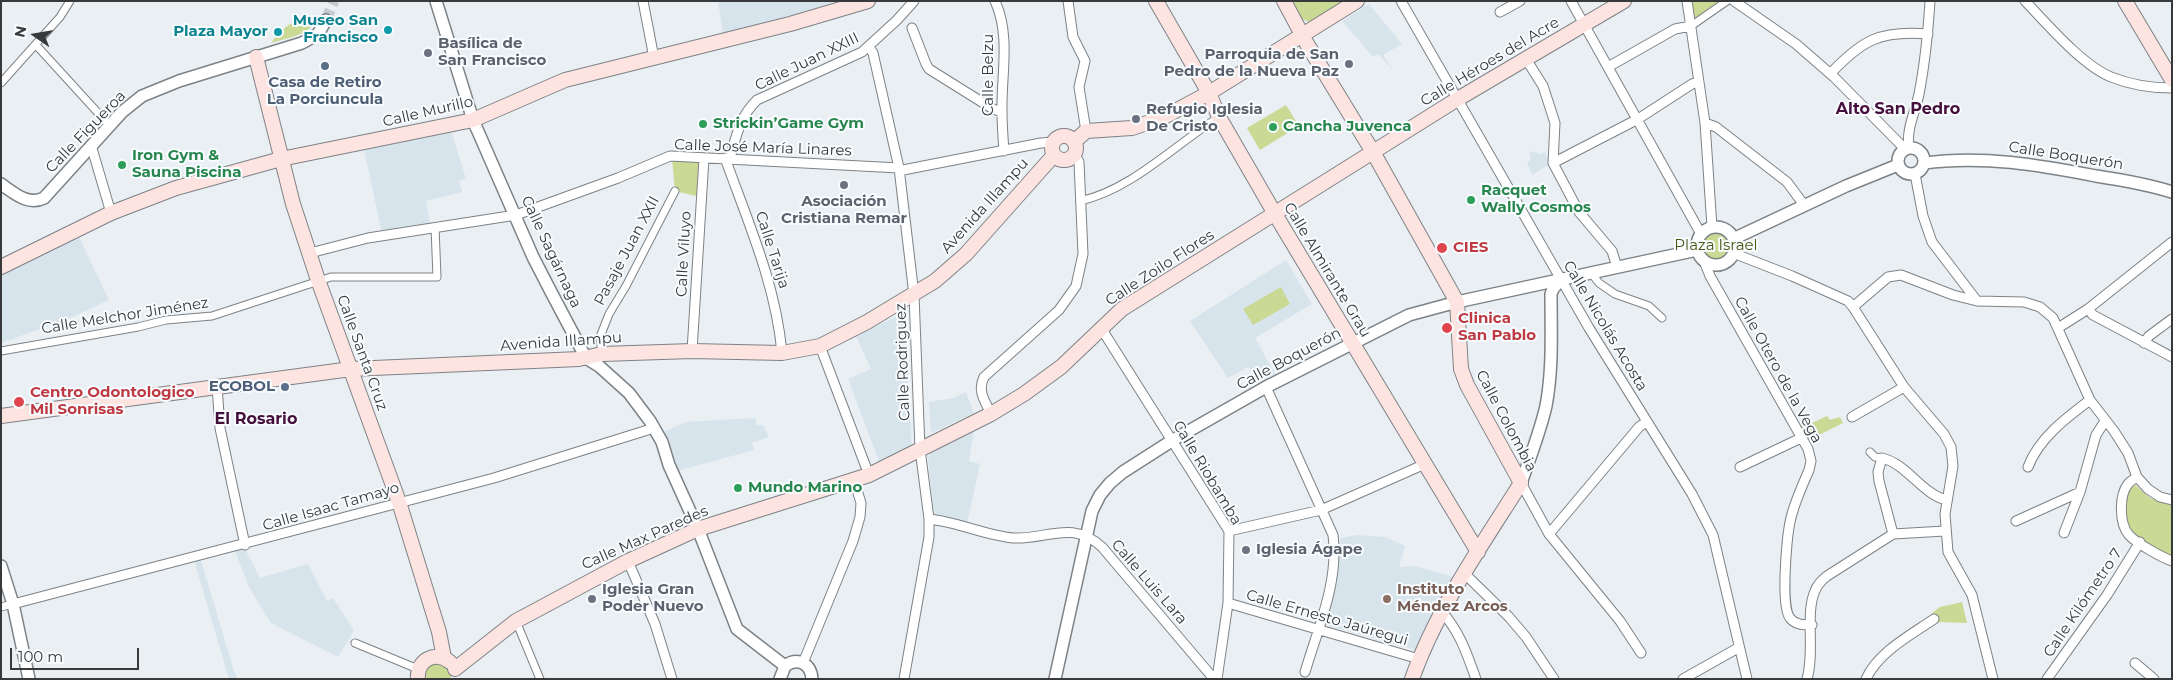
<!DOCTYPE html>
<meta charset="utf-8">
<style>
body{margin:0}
#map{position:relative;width:2173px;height:680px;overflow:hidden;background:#e9eff3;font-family:Montserrat,sans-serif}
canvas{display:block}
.frame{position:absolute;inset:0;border:2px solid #37393a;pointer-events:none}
.north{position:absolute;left:10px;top:10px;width:50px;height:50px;-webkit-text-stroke:4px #f8fcff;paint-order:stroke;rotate:283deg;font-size:14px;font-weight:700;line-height:20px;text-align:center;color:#37393a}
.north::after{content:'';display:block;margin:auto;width:18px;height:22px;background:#37393a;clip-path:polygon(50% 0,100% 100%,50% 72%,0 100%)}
.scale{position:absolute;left:10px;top:648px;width:129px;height:22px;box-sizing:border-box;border:2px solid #37393a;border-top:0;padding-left:6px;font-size:15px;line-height:18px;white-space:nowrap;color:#37393a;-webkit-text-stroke:4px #f8fcff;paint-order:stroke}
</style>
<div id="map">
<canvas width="2173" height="680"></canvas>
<div class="frame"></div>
<div class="north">N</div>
<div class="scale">100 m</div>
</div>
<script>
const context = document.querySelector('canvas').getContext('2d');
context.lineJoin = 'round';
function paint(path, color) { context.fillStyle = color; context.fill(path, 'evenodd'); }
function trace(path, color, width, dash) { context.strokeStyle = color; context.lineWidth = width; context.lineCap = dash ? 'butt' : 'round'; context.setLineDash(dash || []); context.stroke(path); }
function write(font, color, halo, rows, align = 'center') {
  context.font = font + ' Montserrat,sans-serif'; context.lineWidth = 4; context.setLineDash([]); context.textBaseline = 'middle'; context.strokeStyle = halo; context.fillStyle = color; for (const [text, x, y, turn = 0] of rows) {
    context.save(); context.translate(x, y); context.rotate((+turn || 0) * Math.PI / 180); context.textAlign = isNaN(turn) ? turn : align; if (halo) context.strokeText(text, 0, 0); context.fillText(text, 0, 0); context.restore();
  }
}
paint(new Path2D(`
 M718,1H834L836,7L723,35Z
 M1369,4L1402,44L1383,55L1393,70L1378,54L1373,57L1342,21Z
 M450,127L466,179L459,181L462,192L426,201L430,225L382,234L364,149Z
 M1534,151L1539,154L1545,153L1550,164L1532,175L1527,163L1531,159L1529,153Z
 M79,237L109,300L68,319L1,343V274Z
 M1286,260L1312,304L1255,338L1275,374L1259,384L1248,367L1228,378L1190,321Z
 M904,313L912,449L880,464L848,379L871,369L856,336Z
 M966,392L974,413L931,433L929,402L953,398Z
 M755,418L757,425H763L769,437L752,443L754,450L677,471L661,433L686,422Z
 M974,430L969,461L980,464L967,524L934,515L928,459L932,451Z
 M1358,535L1385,537L1405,546L1399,567L1415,566L1454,577L1415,650L1329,626L1328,621L1341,538Z
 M245,549L260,578L308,564L327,601L333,598L354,630L338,657L271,623L249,587L235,551Z
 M194,560H201L233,668L238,679H229Z`), '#d8e4ec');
paint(new Path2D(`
 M1291,1H1346L1310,22L1301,19Z
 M1691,1H1718L1721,3L1694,19Z
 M305,16L318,17C311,35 287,38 271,43C280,30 290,23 305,16Z
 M1286,105L1299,126L1260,150L1247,128Z
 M672,158H692L703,164L700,197L675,191Z
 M1700 246a16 16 0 1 1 32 0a16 16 0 1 1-32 0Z
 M1281,287L1290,304L1253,325L1243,309Z
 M1827,416L1830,420L1840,417L1843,423L1809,440L1800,424L1806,426Z
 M2134,484L2150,498L2172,506V562C2143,542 2108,524 2134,484Z
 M1962,602L1967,623L1940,622L1936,624L1932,613L1940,607Z
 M445,663L451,671V679H423L427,664Z`), '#cad994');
trace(new Path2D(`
 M326,20L334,1`), '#c5cbce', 11, [11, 5.5]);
const pedestrian = new Path2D(`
 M1691,26L1727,1
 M36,45L110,126
 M1,83L60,17L70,1
 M1080,201C1131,190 1176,144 1219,117
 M1592,274L1599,283L1615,294L1649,306L1662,318
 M1,351L138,327L166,320L212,316L331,277H437L435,227
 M602,354L600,337L609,314L626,286L675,191
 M1870,452L1875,457L1882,458
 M1,607L13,604
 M516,621L540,679
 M355,643L418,669`);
const minor = new Path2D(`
 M643,1L654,58
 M995,1C1011,36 1001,75 1002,112C1002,125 1003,138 1004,151
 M1068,1L1073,37L1085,61L1079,87L1086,131
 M1401,1L1589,328L1692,494L1713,535L1747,679
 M1571,1L1701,234
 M1687,1L1705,123L1712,227
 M1734,1L1796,44L1834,77L1905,149
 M2025,1C2048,25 2082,65 2111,77C2131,85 2151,88 2172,88
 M1500,12L1520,1
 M912,28L926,64L929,69L993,109L1002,112
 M869,47L873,53L899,168L914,295L920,449L929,519V537L904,679
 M1526,59L1543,86L1555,123L1553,163L1579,212L1612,251L1617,267
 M1608,67L1675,29L1691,26
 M1830,74C1862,40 1880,30 1928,34
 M1705,123L1716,127L1787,182L1804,205
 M91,145L111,213
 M1909,148C1906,129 1915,113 1919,94C1925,63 1928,33 1930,1
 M725,158C748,222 776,285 782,353
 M730,158C736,137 740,116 757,100L862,52L897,20L914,1
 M1553,163L1638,119L1692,84L1698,82
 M1915,174L1923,216L1932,242L1977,301
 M310,253L368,238L516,215L618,178L670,156L899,168L903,170L1041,143L1054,142
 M1733,253L1792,276L1848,301L1853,307L1904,387L1944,434L1951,447L1953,466L1945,514L1948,552L1972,595L1993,679
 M1704,261L1710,276L1808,449L1811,461L1809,470C1803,484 1796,499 1792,514C1787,530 1780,606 1790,618C1795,625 1804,625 1812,625
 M1853,307L1888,277L1901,275L1953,295L1977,301L2024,302L2040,307L2053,318L2090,400L2114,431L2128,453L2137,477L2148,489L2160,497L2172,500
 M2088,309L2093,315L2172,357
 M1101,328L1229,531L1228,603L1217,679
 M2058,328L2088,309L2172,242
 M2144,343L2149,336L2172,319
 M820,346L869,475
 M692,351L704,158
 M217,386L220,428L245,545
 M1266,387L1333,535C1339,582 1318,628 1305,672
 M991,414C985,401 977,391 984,377L1059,310L1076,286L1083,254L1079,162L1074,154
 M1852,417L1904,387
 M1740,467L1801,438
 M2028,467C2039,438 2066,418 2090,400
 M2137,477C2134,479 2130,481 2128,484C2119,495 2119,524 2129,535C2136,543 2161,557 2172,561
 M1521,483L1549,534L1620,621L1641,653
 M929,519C958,522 984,535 1013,538C1047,540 1071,519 1102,547L1214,679
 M2016,521L2080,492
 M1229,531L1321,510L1425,464
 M2064,533L2080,492L2096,435L2105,421
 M1549,534L1639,427L1646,422
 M1893,534L1879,481L1878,472L1882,458C1907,464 1921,493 1946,500
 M628,561L655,624L672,679
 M1465,574L1509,617L1526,637L1554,679
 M1228,603L1419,659
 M13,604L494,478L654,428
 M1442,612C1460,632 1467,654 1476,679
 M803,663L853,541L860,517L861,503L854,480
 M2135,663L2154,679
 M1683,679L1738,648
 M1807,679C1815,652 1805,612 1815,591C1817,585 1822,580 1827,576L1893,534L1945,531
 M1866,679C1878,652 1911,635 1934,619
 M2047,679L2107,595L2140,542`);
const tertiary = new Path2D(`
 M436,1L473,120L533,257L550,290L586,358L599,366L629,393L650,421L662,442L669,465L698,529L737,629L785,666
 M1898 161a13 13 0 1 1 26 0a13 13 0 1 1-26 0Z
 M1924,163C1983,155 2039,165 2096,176C2122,180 2147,184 2172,192
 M1,184C14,193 28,206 44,198L122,112L142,96L179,81L302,43L318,34L326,20
 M1697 246a19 19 0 1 1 38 0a19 19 0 1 1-38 0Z
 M1733,239L1846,186L1898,165
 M1521,483C1530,458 1540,432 1546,406C1553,369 1551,332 1551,294L1553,289L1561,279
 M1,566L13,604L29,679
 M780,679L785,666C797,657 811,663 812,679
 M1055,679L1092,511L1100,495L1110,483L1123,472L1173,440L1266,387L1409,315L1457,302L1697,250`);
const secondary = new Path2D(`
 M1156,1L1209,93L1219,117L1275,214L1478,552
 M1284,1L1307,44L1373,152L1457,302L1461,369L1467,385L1521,483C1482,545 1436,610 1412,679
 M2125,1L2172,80
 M256,57L293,204L318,280L399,502L439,632L444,658
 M1052 148a12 12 0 1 1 24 0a12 12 0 1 1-24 0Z
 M1074,142L1086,131L1132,128L1162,118L1209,93L1357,1
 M1,267L111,213L176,188L281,159L473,120L565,80L790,24L868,1
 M1,416L351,369L579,359L602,354L692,351L782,353L820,346L867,322L935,281L966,254L1054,155
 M455,669L516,621L628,561L698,529L869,475L991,414L1024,394L1061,367L1122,309L1456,100L1624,1
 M418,679C416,660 436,650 450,662`);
trace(pedestrian, '#7d8286', 9);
trace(minor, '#7d8286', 11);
trace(tertiary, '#7d8286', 14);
trace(secondary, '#7d8286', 16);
trace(pedestrian, '#fff', 7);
trace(minor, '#fff', 9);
trace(tertiary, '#fff', 11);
trace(secondary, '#fee4e1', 14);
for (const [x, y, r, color] of [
 [388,30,5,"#0f9aa8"],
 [278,32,5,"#0f9aa8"],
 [428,53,5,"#6b7280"],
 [1349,64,5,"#6b7280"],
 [325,66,5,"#5c6f8a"],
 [1136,119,5,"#6b7280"],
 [703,124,5,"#2e9e5b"],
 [1273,127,5,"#2e9e5b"],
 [122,165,5,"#2e9e5b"],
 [844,185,5,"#6b7280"],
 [1471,200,5,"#2e9e5b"],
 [1442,248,6,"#e0444e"],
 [1447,328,6,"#e0444e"],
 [285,387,5,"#5c6f8a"],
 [19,402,6,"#e0444e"],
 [738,488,5,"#2e9e5b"],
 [1246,550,5,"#6b7280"],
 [592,599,5,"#6b7280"],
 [1387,599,5,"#8d6e63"]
]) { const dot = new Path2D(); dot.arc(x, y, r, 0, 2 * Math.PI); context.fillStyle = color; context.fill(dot); trace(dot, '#f8fcff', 2); }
write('bold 15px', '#0d838f', '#f8fcff', [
 ["Museo San",378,21],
 ["Francisco",378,38],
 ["Plaza Mayor",268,32]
], 'right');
write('bold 15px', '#5b616d', '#f8fcff', [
 ["Basílica de",438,44],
 ["San Francisco",438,61],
 ["Parroquia de San",1339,55,"right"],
 ["Pedro de la Nueva Paz",1339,72,"right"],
 ["Refugio Iglesia",1146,110],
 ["De Cristo",1146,127],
 ["Asociación",844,202,"center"],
 ["Cristiana Remar",844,219,"center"],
 ["Iglesia Ágape",1256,550],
 ["Iglesia Gran",602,590],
 ["Poder Nuevo",602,607]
], 'left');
write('15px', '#37393a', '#f8fcff', [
 ["Calle Juan XXIII",807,62,-26],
 ["Calle Héroes del Acre",1490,62,-31],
 ["Calle Belzu",989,75,-90],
 ["Calle Murillo",428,112,-13],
 ["Calle Figueroa",86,132,-46],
 ["Calle José María Linares",763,148,2],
 ["Calle Boquerón",2066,156,9],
 ["Avenida Illampu",985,206,-48],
 ["Calle Tarija",772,250,72],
 ["Pasaje Juan XXII",627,251,-62],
 ["Calle Sagárnaga",551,252,65],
 ["Calle Viluyo",684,254,-87],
 ["Calle Zoilo Flores",1160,268,-33],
 ["Calle Almirante Grau",1327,270,59],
 ["Calle Melchor Jiménez",125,316,-9],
 ["Calle Nicolás Acosta",1605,326,59],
 ["Avenida Illampu",561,342,-4],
 ["Calle Santa Cruz",362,353,70],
 ["Calle Boquerón",1289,359,-28],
 ["Calle Rodriguez",903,362,-92],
 ["Calle Otero de la Vega",1778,370,61],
 ["Calle Colombia",1506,421,62],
 ["Calle Riobamba",1207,473,59],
 ["Calle Isaac Tamayo",331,507,-16],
 ["Calle Max Paredes",645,538,-24],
 ["Calle Luis Lara",1149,582,49],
 ["Calle Kilómetro 7",2083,603,-56],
 ["Calle Ernesto Jaúregui",1327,618,16]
]);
write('bold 15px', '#4e5e75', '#f8fcff', [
 ["Casa de Retiro",325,83],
 ["La Porciuncula",325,100],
 ["ECOBOL",275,387,"right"]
]);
write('bold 15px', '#27864d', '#f8fcff', [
 ["Strickin’Game Gym",713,124],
 ["Cancha Juvenca",1283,127],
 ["Iron Gym &",132,156],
 ["Sauna Piscina",132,173],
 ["Racquet",1481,191],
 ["Wally Cosmos",1481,208],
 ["Mundo Marino",748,488]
], 'left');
write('15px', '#4a5514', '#f8fcff', [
 ["Plaza Israel",1716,246]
]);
write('bold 15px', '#be3a42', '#f8fcff', [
 ["CIES",1453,248],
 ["Clinica",1458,319],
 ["San Pablo",1458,336],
 ["Centro Odontologico",30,393],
 ["Mil Sonrisas",30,410]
], 'left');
write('bold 15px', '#785e54', '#f8fcff', [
 ["Instituto",1397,590],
 ["Méndez Arcos",1397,607]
], 'left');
write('bold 16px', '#450f3c', '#f8fcff', [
 ["Alto San Pedro",1898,109],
 ["El Rosario",256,419]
]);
</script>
